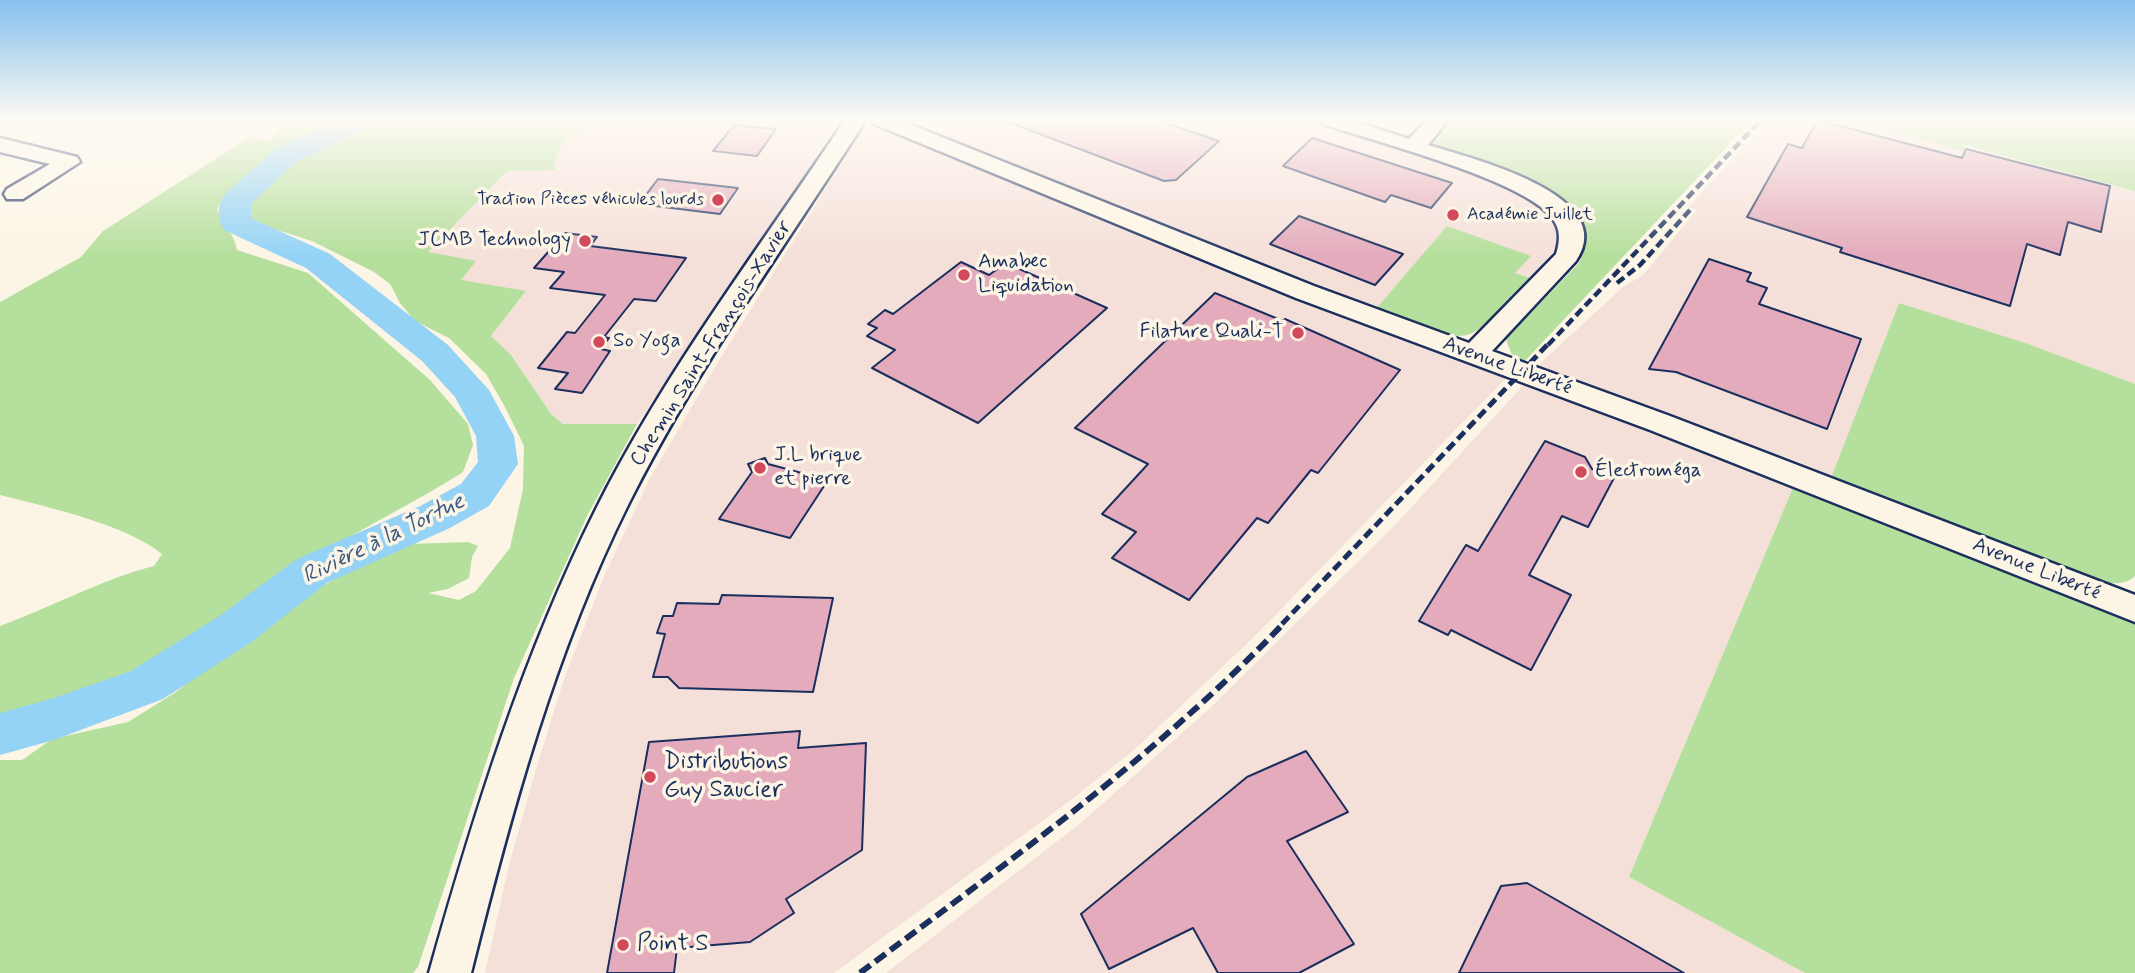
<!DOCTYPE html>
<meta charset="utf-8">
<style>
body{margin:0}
canvas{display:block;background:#fcf5e5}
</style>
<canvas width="2135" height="973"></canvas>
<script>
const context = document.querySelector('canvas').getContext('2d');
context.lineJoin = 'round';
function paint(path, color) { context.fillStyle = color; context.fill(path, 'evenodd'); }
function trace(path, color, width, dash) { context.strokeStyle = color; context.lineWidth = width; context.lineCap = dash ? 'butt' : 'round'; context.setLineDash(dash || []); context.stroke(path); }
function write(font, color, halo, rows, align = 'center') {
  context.font = font + ' Mynerve,sans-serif'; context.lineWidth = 7; context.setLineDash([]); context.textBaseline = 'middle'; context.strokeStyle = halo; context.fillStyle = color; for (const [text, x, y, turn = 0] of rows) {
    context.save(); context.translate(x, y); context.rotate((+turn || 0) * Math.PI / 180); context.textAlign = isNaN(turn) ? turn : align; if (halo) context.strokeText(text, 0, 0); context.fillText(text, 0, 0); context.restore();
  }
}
paint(new Path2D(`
 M671,120H838L787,204L637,424H563L551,414L511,355L491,336L526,292L460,280L427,253L507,171L555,170L560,146L568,136L584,129Z
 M899,120H1308L1512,186L1545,208L1555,221L1559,246L1530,278L1433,243L1375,310Z
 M1769,120H1853L1962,151L1964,145L2135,191V384L1899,303L1831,478L1536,367L1623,287L1643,275L1697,210L1688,207Z
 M875,128L896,133L1375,328L1509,375L1252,639L1134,750L1067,803L834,973H485L509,865L536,769L565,676L605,574L650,478L721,357L861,132Z
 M1527,381L1795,483L1629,877L1805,973H886L1082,822L1210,708L1395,525Z`), '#f5dfd9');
paint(new Path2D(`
 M288,120H341L299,142L269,154L226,194L217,209C223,225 234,233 237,250L308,273L430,380L468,424L473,445L463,472C413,504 359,529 310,561C258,596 210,636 156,667C133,680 110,678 91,689L0,716V626C52,607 100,580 154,566L162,554C125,524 47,507 0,495V302L81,257L103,231L250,137L268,141Z
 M376,120H671C630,129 556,111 555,170L507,171L428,252L476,261L461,280L526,291L491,336L511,355L551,414L563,424H637L587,516L514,678L418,967L413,973H0V760H22L52,739L128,722L176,692L275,612L363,564L410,544L468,542L478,546L472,557L469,578L448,589L428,593L459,600L476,591L510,548L523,489L524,446L504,405L486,374L449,338L415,321L400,303L390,284L374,272L312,241L255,223L250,216C244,167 318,153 349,136C358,131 366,124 376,120Z
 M1466,120H1752L1523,363L1511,353L1506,339L1579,263C1586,249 1586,236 1579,222C1551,167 1478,171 1432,146L1433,139L1448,123L1460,126Z
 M1853,120H2135V191L1965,145L1962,151Z
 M1447,226L1531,256L1515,273L1530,278C1515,293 1488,327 1470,334C1448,343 1397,317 1375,310Z
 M1899,303L2025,343L2135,384V576C2126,585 2115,583 2103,583L1831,478Z
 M1795,483L2135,618V973H1805L1629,877Z`), '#b5df9c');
paint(new Path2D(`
 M339,120H375L371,126L296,162L251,204V218L330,254L448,345L489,390L514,436L518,464L489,506L450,528L327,583L250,643L163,699L54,740L0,755V713L54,698L131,671L218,617L297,559L420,506L461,484L478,462L476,436L455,397L422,361L306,268L224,230C217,220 217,205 224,195L274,150Z`), '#94d3f5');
const building = new Path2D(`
 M1003,120H1156L1219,141L1176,180L1164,181Z
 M1817,120L1962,158L1966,149L2110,186L2101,232L2068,222L2060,255L2027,244L2010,306L1840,252L1842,248L1747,217L1788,144L1802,148Z
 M734,125L776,129L757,156L713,151Z
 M1312,138L1359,153L1452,183L1431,208L1391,195L1385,202L1283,166Z
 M658,179L738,188L720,214L639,204Z
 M1299,216L1403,254L1375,285L1270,244Z
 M565,233L597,237L590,246L686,258L656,301L634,299L604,337L609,338L601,349L610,351L582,393L555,389L568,373L538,368L567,332L575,333L605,295L550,288L564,272L534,268Z
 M1709,259L1751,273L1747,281L1767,288L1759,304L1861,339L1827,429L1676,372L1649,369Z
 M961,262L989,275L1006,263L1107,308L978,423L872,368L895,350L867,336L877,328L868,324L885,310L893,314Z
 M1215,293L1283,321L1285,319L1400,370L1318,473L1311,470L1268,523L1257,518L1189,600L1112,558L1136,532L1102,514L1148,464L1075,428Z
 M1545,441L1585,457L1592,469L1614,478L1588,527L1562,516L1529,575L1571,595L1531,670L1451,630L1448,635L1419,621L1466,545L1478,551Z
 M765,458L768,464L828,480L790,538L719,519L752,472L748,464Z
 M722,595L833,598L813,692L679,688L668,677H653L665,634L657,633L663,616H673L677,603L719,604Z
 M800,731L798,748L866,743L862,850L786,899L794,913L750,942L677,948L674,973H607L649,742Z
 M1306,751L1348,812L1287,841L1354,944L1299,973H1218L1193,928L1109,969L1081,914L1247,777Z
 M1527,883L1684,973H1459L1501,886Z`);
paint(building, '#e4abbc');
trace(building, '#1b2f5e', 2);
const minor = new Path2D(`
 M845,120H866C785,246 697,368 629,503C555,651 511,813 471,973H429C474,813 523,655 597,507C666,370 760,247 845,120Z
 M870,120H899L1314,286L1469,343L1556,254C1560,241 1561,229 1552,218C1525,180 1373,141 1323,124L1319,120H1350L1409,139L1427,120H1448L1428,145C1466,157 1622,194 1576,261L1492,351L1670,416L2135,595V622L1650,430L1296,298L874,124Z
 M0,138L77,157L80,162L23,199H7L4,194L7,189L50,164L0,152Z`);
trace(minor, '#1b2f5e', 5);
paint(minor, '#fcf5e5');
trace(new Path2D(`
 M1617,283L1640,265L1690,210
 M1548,345L1761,120`), '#1b2f5e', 4.5, [9, 4.5]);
trace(new Path2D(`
 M1282,624L1549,343`), '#1b2f5e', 5, [10, 5]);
trace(new Path2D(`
 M860,973C1006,863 1157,756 1284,623`), '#1b2f5e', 6, [13, 6]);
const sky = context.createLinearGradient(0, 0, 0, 256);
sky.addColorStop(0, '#86c0ed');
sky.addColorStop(0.47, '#fefaf3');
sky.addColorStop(1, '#fefaf300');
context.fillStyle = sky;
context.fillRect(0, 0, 2135, 256);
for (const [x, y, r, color] of [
 [718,200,7,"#d1495b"],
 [1453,215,7,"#d1495b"],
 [585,241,7,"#d1495b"],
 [964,275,7,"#d1495b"],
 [1298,333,7,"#d1495b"],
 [599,342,7,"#d1495b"],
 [760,468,7,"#d1495b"],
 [1581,472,7,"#d1495b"],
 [650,777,7,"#d1495b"],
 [623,945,7,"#d1495b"]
]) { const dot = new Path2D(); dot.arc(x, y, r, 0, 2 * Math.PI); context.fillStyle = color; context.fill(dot); trace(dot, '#fcf5e5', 2.5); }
write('18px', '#1b2f5e', '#fcf5e5', [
 ["Traction Pièces véhicules lourds",704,200],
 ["Académie Juillet",1467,215,"left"]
], 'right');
write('21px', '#1b2f5e', '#fcf5e5', [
 ["JCMB Technology",571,241,"right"],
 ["Amabec",978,263],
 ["Liquidation",978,287],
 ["Filature Quali-T",1284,333,"right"],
 ["So Yoga",613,342],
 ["J.L brique",774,456],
 ["et pierre",774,480],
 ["Électroméga",1595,472]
], 'left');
write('21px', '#1b2f5e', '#fcf5e5', [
 ["Chemin Saint-François-Xavier",712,344,-58],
 ["Avenue Liberté",1507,367,20],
 ["Avenue Liberté",2036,570,22]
]);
write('italic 23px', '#395884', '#fcf5e5', [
 ["Rivière à la Tortue",384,540,-26]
]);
write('24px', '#1b2f5e', '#fcf5e5', [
 ["Distributions",664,763],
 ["Guy Saucier",664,791],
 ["Point S",637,945]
], 'left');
</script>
